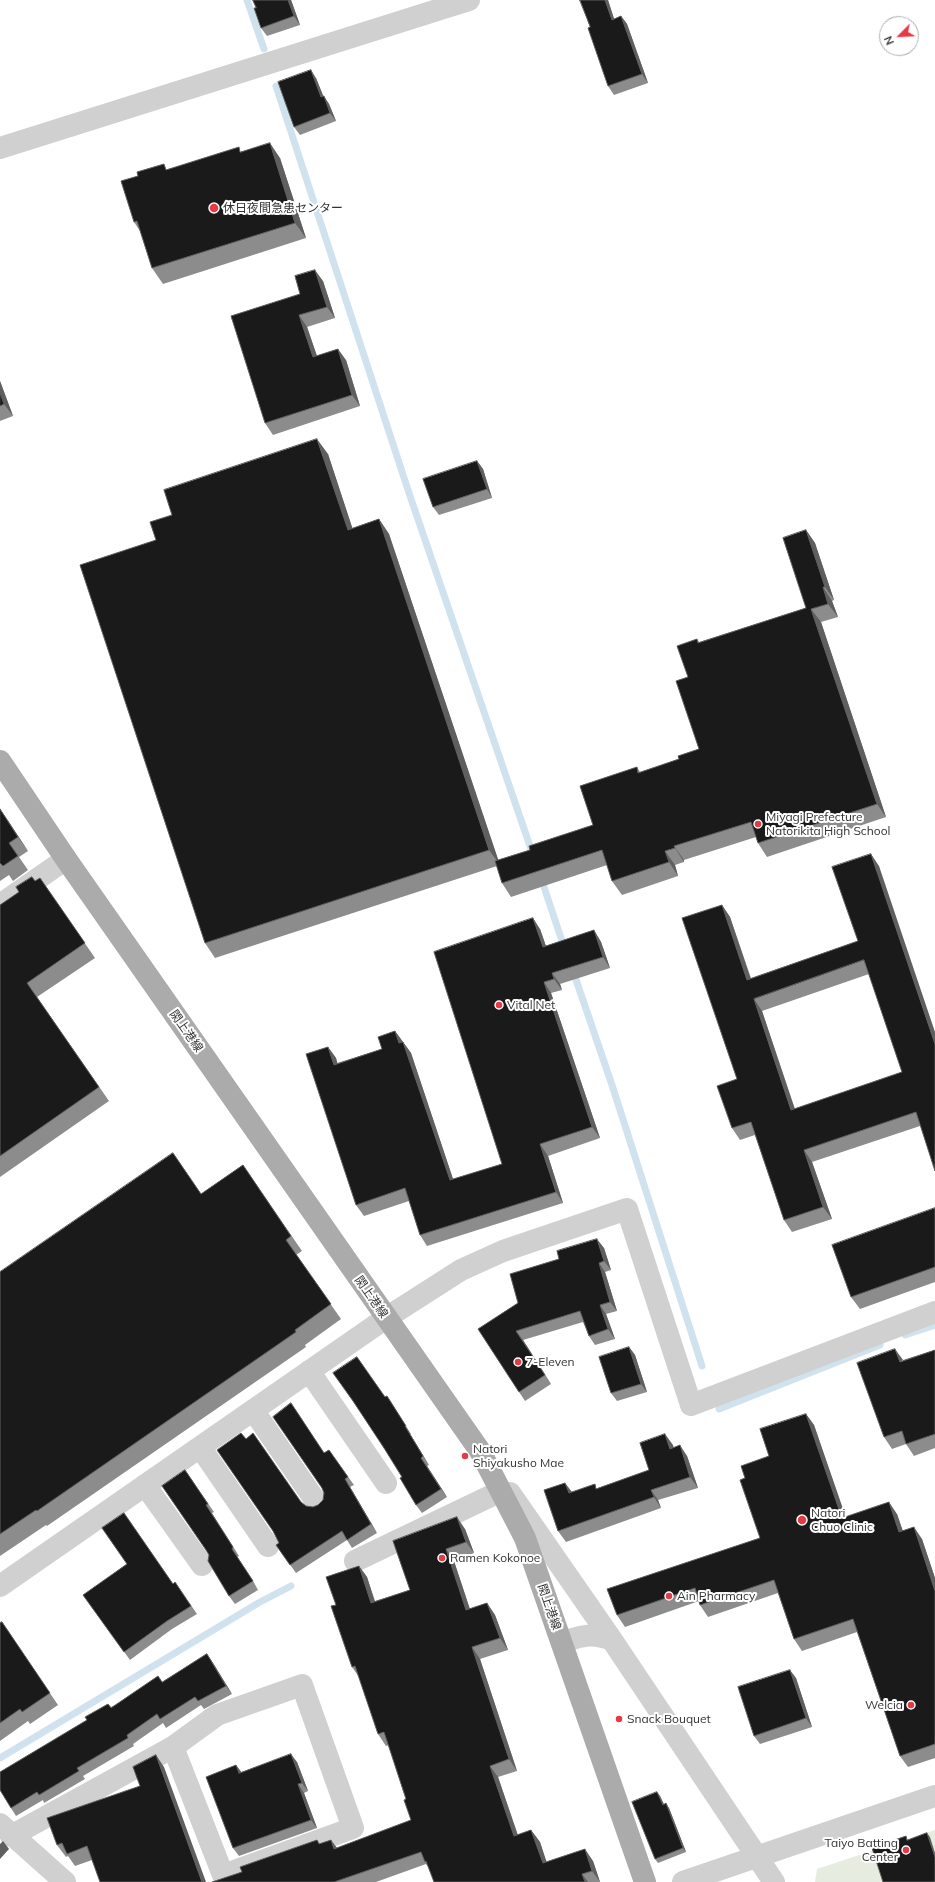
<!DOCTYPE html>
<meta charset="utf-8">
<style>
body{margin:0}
#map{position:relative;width:935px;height:1882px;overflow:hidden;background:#fff;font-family:Mulish,sans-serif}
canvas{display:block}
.north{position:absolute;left:879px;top:16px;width:40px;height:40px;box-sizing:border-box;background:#fff;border:1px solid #adadad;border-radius:50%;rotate:246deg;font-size:11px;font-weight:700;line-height:16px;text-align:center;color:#333}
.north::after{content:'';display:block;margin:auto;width:14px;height:18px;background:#e63946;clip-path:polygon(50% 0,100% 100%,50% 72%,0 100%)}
</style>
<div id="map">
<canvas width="935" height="1882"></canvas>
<div class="north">N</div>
</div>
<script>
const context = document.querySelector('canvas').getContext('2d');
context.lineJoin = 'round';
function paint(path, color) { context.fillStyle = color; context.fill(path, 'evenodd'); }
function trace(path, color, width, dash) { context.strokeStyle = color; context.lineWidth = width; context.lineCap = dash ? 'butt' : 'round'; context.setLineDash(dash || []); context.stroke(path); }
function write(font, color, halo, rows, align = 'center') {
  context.font = font + ' Mulish,"Noto Sans JP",sans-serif'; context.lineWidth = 4; context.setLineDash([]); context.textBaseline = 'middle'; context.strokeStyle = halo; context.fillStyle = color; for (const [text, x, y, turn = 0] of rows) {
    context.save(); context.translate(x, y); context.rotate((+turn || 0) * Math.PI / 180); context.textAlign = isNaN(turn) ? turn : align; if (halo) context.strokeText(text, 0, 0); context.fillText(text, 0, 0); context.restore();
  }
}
paint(new Path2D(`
 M935,1830V1882H815L817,1869Z`), '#e6ecdf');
trace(new Path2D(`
 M247,0L264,49
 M276,86L408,490L533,855
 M541,878L565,950
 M573,971L612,1085L702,1366
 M905,1335L935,1325
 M719,1409L880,1345
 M0,1758L260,1602L291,1586`), '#cfe2ee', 7);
trace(new Path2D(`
 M0,148L469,0
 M0,905L66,859
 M309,1371L386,1483
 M253,1410L317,1503
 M200,1447L268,1546
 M145,1485L202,1565
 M510,1493L612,1640L774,1882
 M355,1561L501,1491
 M0,1586L386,1318L461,1270L503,1251L627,1209L691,1405L935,1312
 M562,1642C582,1636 591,1632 612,1640
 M0,1824L65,1882
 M11,1836L173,1747L217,1715L302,1685L353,1828L223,1875L173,1747
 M683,1882L935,1796`), '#d0d0d0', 22);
trace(new Path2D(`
 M0,761L66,859L480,1451L525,1538L645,1882`), '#ababab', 22);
paint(new Path2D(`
 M253,0H291L300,25L267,36L261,28L256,8Z
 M608,0L614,19L621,16L627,24L648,83L614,95L608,86L590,27Z
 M316,78L323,96L329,104L336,121L300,135L294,127Z
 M242,152L280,158L306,238L163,284L152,268L140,231L134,222L138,176Z
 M323,281L335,318L307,327L317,356L346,360L360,406L273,435L265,423L300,294Z
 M0,381L13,416L0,421Z
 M328,454L352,528L379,519L389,534L498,860L530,850L593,825L637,767L640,772L679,759L699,749L688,677L697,639L699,642L806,608V530L815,543L834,600L832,601L838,617L821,622L886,817L767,857L758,843L756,837L684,860V862L675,865L678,876L622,895L612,881L607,865L511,897L502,883L497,866L215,958L205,943L156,540L172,515Z
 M477,461L483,469L492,498L439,515L433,507Z
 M0,809L28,851L19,857L28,870L13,881L9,875L0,881Z
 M879,866L920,1126L812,1162L832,1219L792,1232L784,1220L755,1135L740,1140L732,1128L737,1079L722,905L730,917L751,978L858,941ZM869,974L902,1072L795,1109L762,1011Z
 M40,878L95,958L37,997L109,1101L0,1177V905Z
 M540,929L546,946L594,930L601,942L610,968L560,984L562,990L551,993L600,1138L548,1156L563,1203L427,1246L420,1235L409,1201L364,1216L356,1205L328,1047L336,1058L337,1063L382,1049L395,1031L411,1053L453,1179L502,1164Z
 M243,1165L302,1251L296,1255L341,1319L305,1345L306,1347L47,1526L46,1525L0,1556V1272L201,1194Z
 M935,1208V1282L860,1309L851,1297Z
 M604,1248L611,1270L605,1272L617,1311L606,1314L615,1339L595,1345L589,1336L583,1322L523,1340L551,1384L525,1401L478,1329Z
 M629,1347L635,1355L647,1392L617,1401L611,1393Z
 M935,1350V1448L914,1456L906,1444L892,1449L884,1437L903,1360Z
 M387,1396L411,1434H410L429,1465L427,1466L447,1497L422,1513L416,1505L385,1397Z
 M291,1403L324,1453L329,1450L354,1485L350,1487L377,1533L352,1548L347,1540L296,1573L276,1545L279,1543L246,1439L301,1502L306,1506L313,1507L318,1505L323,1500L324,1493Z
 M806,1414L814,1425L845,1517L897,1514L903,1531L922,1539L935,1578V1758L908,1767L900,1756L857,1632L802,1651L794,1639L778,1593L708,1617L700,1605L699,1601L625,1627L617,1615L760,1538L745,1478L769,1456Z
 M673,1445V1447L687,1456L698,1488L658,1500L661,1508L566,1542L558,1531L565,1483L572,1492L598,1488L649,1470Z
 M185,1470L214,1512L212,1513L239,1556L237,1557L258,1590L235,1604L229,1596Z
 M465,1529L474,1553L454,1561L470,1609L487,1603L495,1615L508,1650L480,1659L517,1771L498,1777L518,1835L531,1830L540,1842L546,1862L593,1861L600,1882H434L429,1868L426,1864L376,1882H212L242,1872L317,1840L320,1844L331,1840L337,1848L411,1820L406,1799L389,1745L386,1746L378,1734L359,1677L352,1667L336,1605L359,1566L367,1577L375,1601L410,1590L393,1541Z
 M175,1582L197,1614L172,1629L130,1660L83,1595L173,1584Z
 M2,1622L58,1705L30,1724L28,1721L0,1741V1623Z
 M207,1654L213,1663L232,1694L204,1709L201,1705L166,1728L163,1723L133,1744L134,1746L83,1776L85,1779L44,1803L43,1800L16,1816L11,1808L87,1720L108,1704L111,1707L162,1682Z
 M796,1678L812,1727L760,1744L754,1736Z
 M297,1762L308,1791L304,1793L317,1828L239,1856L233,1848L236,1765L241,1772Z
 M164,1767L92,1860L75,1866L68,1856L66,1857L57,1845L140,1786Z
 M657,1792L660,1796L664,1804L669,1808L686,1852L658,1863L655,1859Z`), '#8c8c8c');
paint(new Path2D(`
 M288,0H291L300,25L294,16Z
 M605,0H608L617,28L612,20Z
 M621,16L627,24L648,83L642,74Z
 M311,70L316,78L327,105L321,97Z
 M324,96L329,104L336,121L330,113Z
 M270,143L280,158L306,238L295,223Z
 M315,270L323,281L335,318L327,307Z
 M299,315L307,327L321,368L313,357Z
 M338,349L346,360L360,406L352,395Z
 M0,381L13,416L4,404L0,393Z
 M317,439L328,454L358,545L348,530Z
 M477,461L483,469L492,498L487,489Z
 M379,519L389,534L500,865L489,850Z
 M806,530L815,543L834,600L825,587Z
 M823,587L832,601L838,617L828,604Z
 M811,609L821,622L886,817L877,804Z
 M0,809L9,822L28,851L18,837Z
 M674,846L684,860V862L675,848Z
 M665,851L675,865L678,876L669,862Z
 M871,854L879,866L935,1032V1044Z
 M722,905L730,917L755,992L747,980Z
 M533,918L540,929L550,958L543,947Z
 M594,930L601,942L610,968L603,957Z
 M552,973L560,984L562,990L554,979Z
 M544,982L551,993L600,1138L592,1127Z
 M754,999L762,1011L799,1122L791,1110Z
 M395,1031L403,1042L399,1043Z
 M403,1042L411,1053L457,1191L450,1180Z
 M328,1047L336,1058L341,1076L334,1065Z
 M540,1144L548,1156L563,1203L556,1192Z
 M804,1150L812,1162L832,1219L823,1207Z
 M597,1239L604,1248L611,1270L604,1261Z
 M599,1263L605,1272L617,1311L610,1302Z
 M600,1305L606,1314L615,1339L608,1329Z
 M516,1331L523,1340L551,1384L545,1375Z
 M629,1347L635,1355L647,1392L641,1384Z
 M895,1349L903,1360L900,1362Z
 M806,1414L814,1425L850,1529L842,1518Z
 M405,1426L410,1434L429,1465L423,1456Z
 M665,1434L673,1445L677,1459L670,1449Z
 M680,1445L687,1456L698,1488L690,1477Z
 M421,1458L427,1466L447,1497L441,1489Z
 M345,1479L350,1487L377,1533L371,1524Z
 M565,1483L573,1494L569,1493Z
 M651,1490L658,1500L661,1508L654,1497Z
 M889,1502L897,1514L907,1544L899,1532Z
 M457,1517L465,1529L474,1553L466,1542Z
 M914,1527L922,1539L935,1578V1591Z
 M232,1549L237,1557L258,1590L253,1581Z
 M446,1549L454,1561L474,1622L466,1610Z
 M359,1566L367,1577L379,1615L371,1603Z
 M487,1603L495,1615L508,1650L500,1638Z
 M472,1647L480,1659L517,1771L509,1759Z
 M207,1654L213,1663L232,1694L226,1686Z
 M790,1670L796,1678L812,1727L806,1718Z
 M291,1754L297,1762L308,1791L302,1783Z
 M156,1755L164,1767L206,1882H202Z
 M236,1765L242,1773H239Z
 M490,1766L498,1777L522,1848L514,1836Z
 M298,1784L304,1793L317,1828L311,1820Z
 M657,1792L660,1796L666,1809L663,1805Z
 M666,1803L669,1808L686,1852L683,1848Z
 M531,1830L540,1842L551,1875L543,1863Z
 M927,1833L930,1837L935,1853V1857Z
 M331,1840L339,1851L334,1849Z
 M3,1841L9,1849L0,1859V1844Z
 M585,1849L593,1861L600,1882L592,1871Z
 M582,1874L588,1882H585Z`), '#5f5f5f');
const building = new Path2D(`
 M253,0H288L294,16L261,28L254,8H256Z
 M580,0H605L612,20L621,16L642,74L608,86L588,28L590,27Z
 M311,70L321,97L324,96L330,113L294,127L278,82Z
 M270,143L295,223L152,268L137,221L134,222L121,181L138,176L137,172L164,164L166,170L239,147L240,152Z
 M315,270L327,307L299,315L313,357L338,349L352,395L265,423L231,316L300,294L295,276Z
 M0,393L4,404L0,406Z
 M317,439L348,530L379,519L489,850L205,943L80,565L156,540L150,522L172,515L164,490Z
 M477,461L487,489L433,507L423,479Z
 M806,530L825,587H823L828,604L811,609L877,804L758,843L751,822L674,846L675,848L665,851L669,862L612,881L602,850L502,883L495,861L530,850L529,846L593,825L580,786L637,767L638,773L679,759L678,756L699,749L676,681L688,677L677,646L697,639L698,643L806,608L783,538Z
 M0,809L18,837L9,843L18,856L3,866L0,863Z
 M871,854L935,1044V1171L916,1112L804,1150L823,1207L784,1220L751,1122L732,1128L717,1086L737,1079L682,918L722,905L747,980L858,941L832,867ZM864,960L902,1072L791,1110L754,999Z
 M32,877L35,881L40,878L85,943L27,983L99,1087L0,1156V905L19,892L16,887Z
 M533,918L543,947L594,930L603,957L552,973L554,979L544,982L592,1127L540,1144L556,1192L420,1235L405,1188L356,1205L306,1054L328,1047L334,1065L382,1049L378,1037L395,1031L399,1043L403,1042L450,1180L502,1164L434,952Z
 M173,1153L201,1194L243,1165L291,1236L286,1240L331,1304L295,1330L296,1332L37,1511L36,1510L0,1534V1272Z
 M935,1208V1267L851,1297L832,1245Z
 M597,1239L604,1261L599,1263L610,1302L600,1305L608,1329L589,1336L580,1311L516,1331L545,1375L519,1392L478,1329L518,1303L510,1274L559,1259L557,1251Z
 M629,1347L641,1384L611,1393L599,1357Z
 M895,1349L900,1362L935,1350V1434L906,1444L902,1431L884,1437L857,1363Z
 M357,1357L385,1397L387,1396L406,1426H405L423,1456L421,1458L441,1489L416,1505L400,1478L402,1477L384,1448L353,1401L333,1373Z
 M291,1403L324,1453L329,1450L348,1477L345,1479L371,1524L347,1540L342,1531L290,1565L276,1545L279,1543L273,1531L217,1450L241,1433L246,1439L253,1433L301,1502L306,1506L313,1507L318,1505L323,1500L324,1493L322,1488L273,1417Z
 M806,1414L842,1518L889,1502L899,1532L914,1527L935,1591V1744L900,1756L853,1619L794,1639L774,1580L700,1605L695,1588L617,1615L607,1589L760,1538L740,1480L745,1478L741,1466L769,1456L760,1429Z
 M665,1434L670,1449L680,1445L690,1477L651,1490L654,1497L558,1531L544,1490L565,1483L569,1493L595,1484L596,1489L649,1470L640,1443Z
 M185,1470L208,1504L206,1505L233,1547L232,1549L253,1581L229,1596L208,1561L209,1555L206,1550L162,1486Z
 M124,1513L173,1584L175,1582L191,1606L167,1621L124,1652L83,1595L127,1564L102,1528Z
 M457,1517L466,1542L446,1549L466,1610L487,1603L500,1638L472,1647L509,1759L490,1766L514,1836L531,1830L543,1863L585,1849L592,1871L582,1874L585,1882H434L426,1861L425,1862L421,1852L334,1882H212L242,1872L240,1867L317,1840L319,1844L331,1840L334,1849L411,1820L404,1800L406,1799L384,1732L378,1734L355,1666L352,1667L331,1606L336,1605L326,1577L359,1566L371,1603L410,1590L393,1541Z
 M2,1622L50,1693L22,1712L20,1709L0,1723V1623Z
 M207,1654L226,1686L198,1701L195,1697L160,1719L157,1714L127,1735L128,1738L77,1768L79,1771L39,1795L37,1792L11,1808L0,1790V1772L87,1720L85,1717L108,1704L111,1708L158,1676L162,1682Z
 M790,1670L806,1718L754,1736L738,1687Z
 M291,1754L302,1783L298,1784L311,1820L233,1848L206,1777L236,1765L239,1773Z
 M156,1755L202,1882H100L87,1846L67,1854L62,1843L57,1845L47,1818L140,1786L133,1767Z
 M657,1792L663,1805L666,1803L683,1848L655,1859L632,1802Z
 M927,1833L935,1857V1882H883L872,1848L906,1836L907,1840Z`);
paint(building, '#1a1a1a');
trace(building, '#5f5f5f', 1);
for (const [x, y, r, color] of [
 [214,208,5,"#e63946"],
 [758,824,4,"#e63946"],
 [499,1005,4,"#e63946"],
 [518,1362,4,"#e63946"],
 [465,1456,4,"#e63946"],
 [802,1520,5,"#e63946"],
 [442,1558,4,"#e63946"],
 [669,1596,4,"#e63946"],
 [911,1705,4,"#e63946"],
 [619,1719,4,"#e63946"],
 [906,1850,4,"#e63946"]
]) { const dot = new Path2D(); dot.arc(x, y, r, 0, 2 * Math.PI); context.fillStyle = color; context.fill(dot); trace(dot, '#fff', 1.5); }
write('12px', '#333', '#fff', [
 ["休日夜間急患センター",223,208],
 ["Miyagi Prefecture",766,817],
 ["Natorikita High School",766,831],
 ["Vital Net",507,1005],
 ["7-Eleven",526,1362],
 ["Natori",473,1449],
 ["Shiyakusho Mae",473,1463],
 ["Natori",811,1513],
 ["Chuo Clinic",811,1527],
 ["Ramen Kokonoe",450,1558],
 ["Ain Pharmacy",677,1596],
 ["Welcia",903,1705,"right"],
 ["Snack Bouquet",627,1719],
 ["Taiyo Batting",898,1843,"right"],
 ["Center",898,1857,"right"]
], 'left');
write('12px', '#333', '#fff', [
 ["閖上港線",186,1031,55],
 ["閖上港線",371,1297,55],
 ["閖上港線",549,1607,71]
]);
</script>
